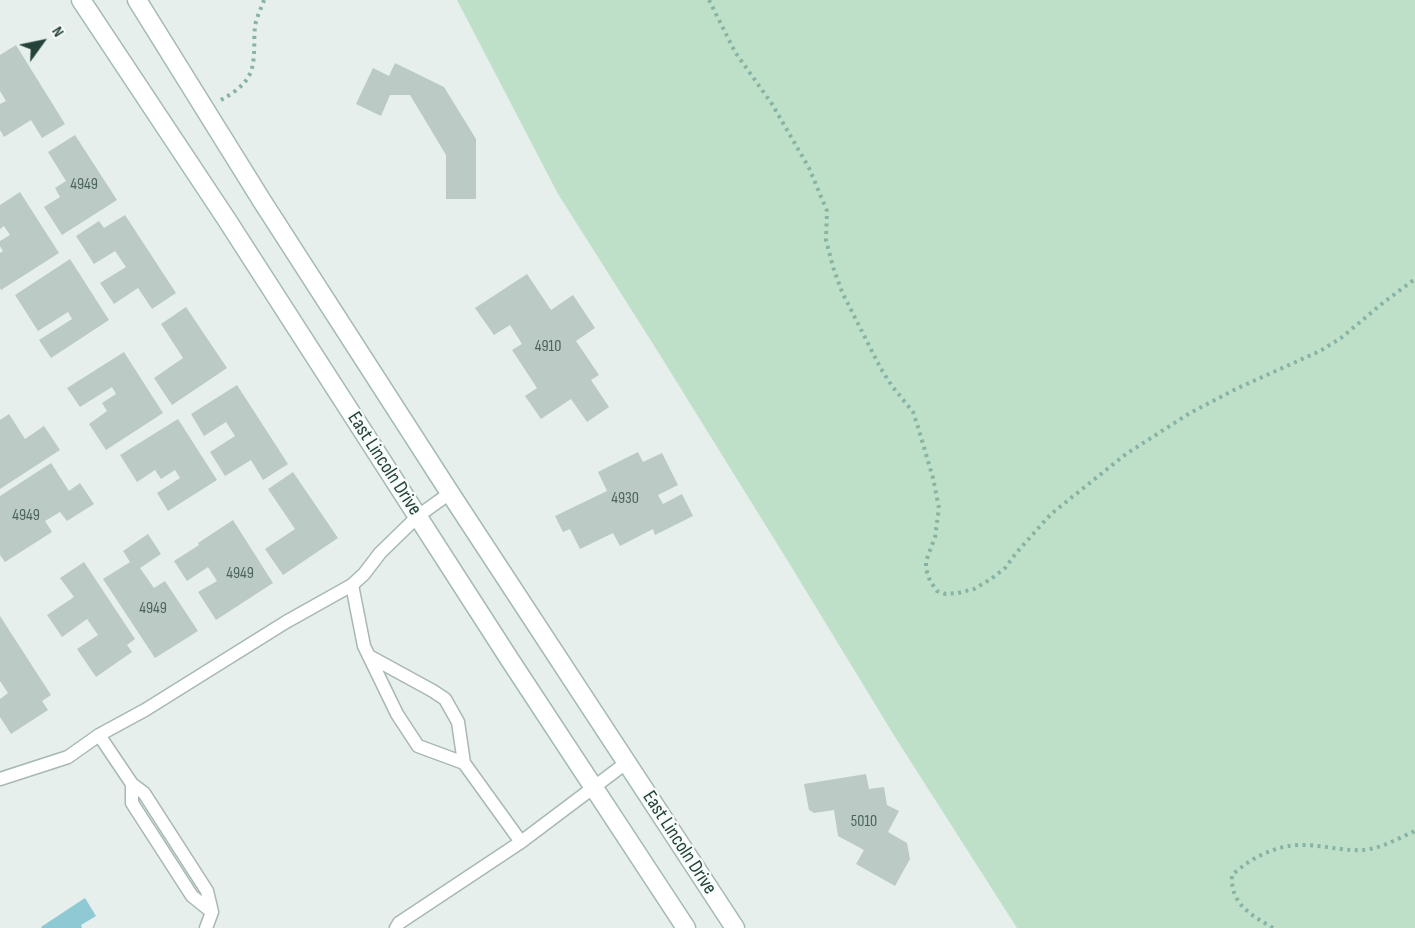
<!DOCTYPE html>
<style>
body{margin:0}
#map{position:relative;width:1415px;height:928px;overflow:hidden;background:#e6efeb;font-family:"Sofia Sans Condensed",sans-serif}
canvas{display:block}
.north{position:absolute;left:12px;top:12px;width:60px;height:60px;-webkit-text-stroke:4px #f7fbf9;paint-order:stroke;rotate:57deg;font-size:16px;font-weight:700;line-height:24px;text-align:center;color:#24423a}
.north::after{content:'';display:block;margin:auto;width:21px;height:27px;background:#24423a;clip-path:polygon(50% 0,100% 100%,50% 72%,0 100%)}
</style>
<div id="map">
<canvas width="1415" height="928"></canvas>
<div class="north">N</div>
</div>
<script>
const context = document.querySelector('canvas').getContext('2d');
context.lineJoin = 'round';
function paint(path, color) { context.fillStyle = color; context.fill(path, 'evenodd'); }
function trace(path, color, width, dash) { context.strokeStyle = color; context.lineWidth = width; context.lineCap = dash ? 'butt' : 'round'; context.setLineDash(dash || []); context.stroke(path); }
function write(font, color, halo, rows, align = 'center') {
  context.font = font + ' "Sofia Sans Condensed",sans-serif'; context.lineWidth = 4.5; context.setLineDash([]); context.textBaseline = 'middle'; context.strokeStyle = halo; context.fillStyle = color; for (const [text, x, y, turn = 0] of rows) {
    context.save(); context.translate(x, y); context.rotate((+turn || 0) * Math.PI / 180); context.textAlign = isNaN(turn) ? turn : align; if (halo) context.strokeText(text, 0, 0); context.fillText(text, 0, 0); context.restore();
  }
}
paint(new Path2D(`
 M457,0H1415V928H1017L895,737L789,563L660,355L558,194Z`), '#bfe0c8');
paint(new Path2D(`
 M85,898L96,916L81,925L82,928H42L41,927Z`), '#8ec9d4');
paint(new Path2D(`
 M16,45L65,124L42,138L31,120L4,137L0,130V104L6,101L0,91V55Z
 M395,63L444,87L476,139V199H446V155L410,95H390L381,116L356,104L373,68L389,76Z
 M75,135L117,200L62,235L44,207L60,197L55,188L66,181L48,152Z
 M20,192L59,253L1,290L0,288V253L3,251L0,246V241L10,235L4,226L0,229V205Z
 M125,215L176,293L152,309L138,288L114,304L100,283L126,267L115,251L94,264L76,236L99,221L104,228Z
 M70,259L109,320L51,358L39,340L72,319L68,312L38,331L15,295Z
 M527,274L551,310L573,295L595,328L576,341L599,375L591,380L609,407L587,422L571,399L541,419L525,396L537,388L512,350L522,344L510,325L494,335L475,308Z
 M186,307L227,368L172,405L154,378L183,358L161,324Z
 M124,352L163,413L106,450L89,424L107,411L102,403L116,394L112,387L80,407L67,388Z
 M237,385L288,464L263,480L251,460L225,476L210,452L235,436L226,422L204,436L191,414Z
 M9,414L25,439L44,426L60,450L0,489V420Z
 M178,419L217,480L168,511L157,493L180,478L175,470L161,479L155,470L137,482L120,455Z
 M638,452L643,462L662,453L678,485L658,495L663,504L682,494L693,516L655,535L653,529L620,546L613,533L580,549L570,529L563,532L555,516L607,491L598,472Z
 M51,463L69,491L80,483L94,504L67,521L60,512L45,521L52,532L5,562L0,555V496Z
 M293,472L338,538L283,575L265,549L295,529L268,489Z
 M233,520L273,583L216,620L198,592L217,581L208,567L187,581L174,561L199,545L198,543Z
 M148,534L161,554L140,568L154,588L165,581L198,631L155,658L103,579L130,562L123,551Z
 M84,562L135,639L127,645L132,652L96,677L77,649L98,635L87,619L62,637L47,615L74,597L60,578Z
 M0,616L51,695L42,701L48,710L11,734L0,717V699L8,693L0,681Z
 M866,774L869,789L884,787L887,805L899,811L888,832L907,843L910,859L895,886L856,864L864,850L838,836L834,810L814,813L809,810L804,784Z`), '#bbcac4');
const service = new Path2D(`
 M352,585L364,646L397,714L418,746L464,763L521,842
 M369,656L433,691L445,699L458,722L464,763
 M99,735L132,784L144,793L207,891L212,912L192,896L132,803V784
 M0,779L68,757L99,735L145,710L286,622L352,585L364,574L380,553L418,516L450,493
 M206,928L212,912
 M396,928L399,923L521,842L626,763`);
const secondary = new Path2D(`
 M81,0L227,220L510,660L686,928
 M137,0L262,201L450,493L735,928`);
trace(service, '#a8b8b2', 15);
trace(secondary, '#a4bbb3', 21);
trace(new Path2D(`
 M709,0L735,52L772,104L809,168L827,211L826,240L833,267L842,292L881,369L892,386L913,412L918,427L933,478L939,508L935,537L926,561V569L930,581L937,591L946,594L958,593L974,589L991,579L1005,568L1017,552L1051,514L1126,454L1190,413L1213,401L1238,388L1320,351L1341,338L1384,302L1415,279
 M221,100C230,95 241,88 247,79C257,65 253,44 255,27C256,18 261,9 264,0
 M1273,928C1251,915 1230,904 1232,875C1253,856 1278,844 1307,845C1326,846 1344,851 1363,850C1380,849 1399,838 1415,831`), '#86b3a5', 4, [3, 4.5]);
trace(service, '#fff', 12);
trace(secondary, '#fff', 18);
write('16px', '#4a645c', null, [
 ["4949",84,185],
 ["4910",548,347],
 ["4930",625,499],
 ["4949",26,516],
 ["4949",240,574],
 ["4949",153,609],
 ["5010",864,822]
]);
write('20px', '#24423a', '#f7fbf9', [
 ["East Lincoln Drive",384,464,57],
 ["East Lincoln Drive",679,843,57]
]);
</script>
